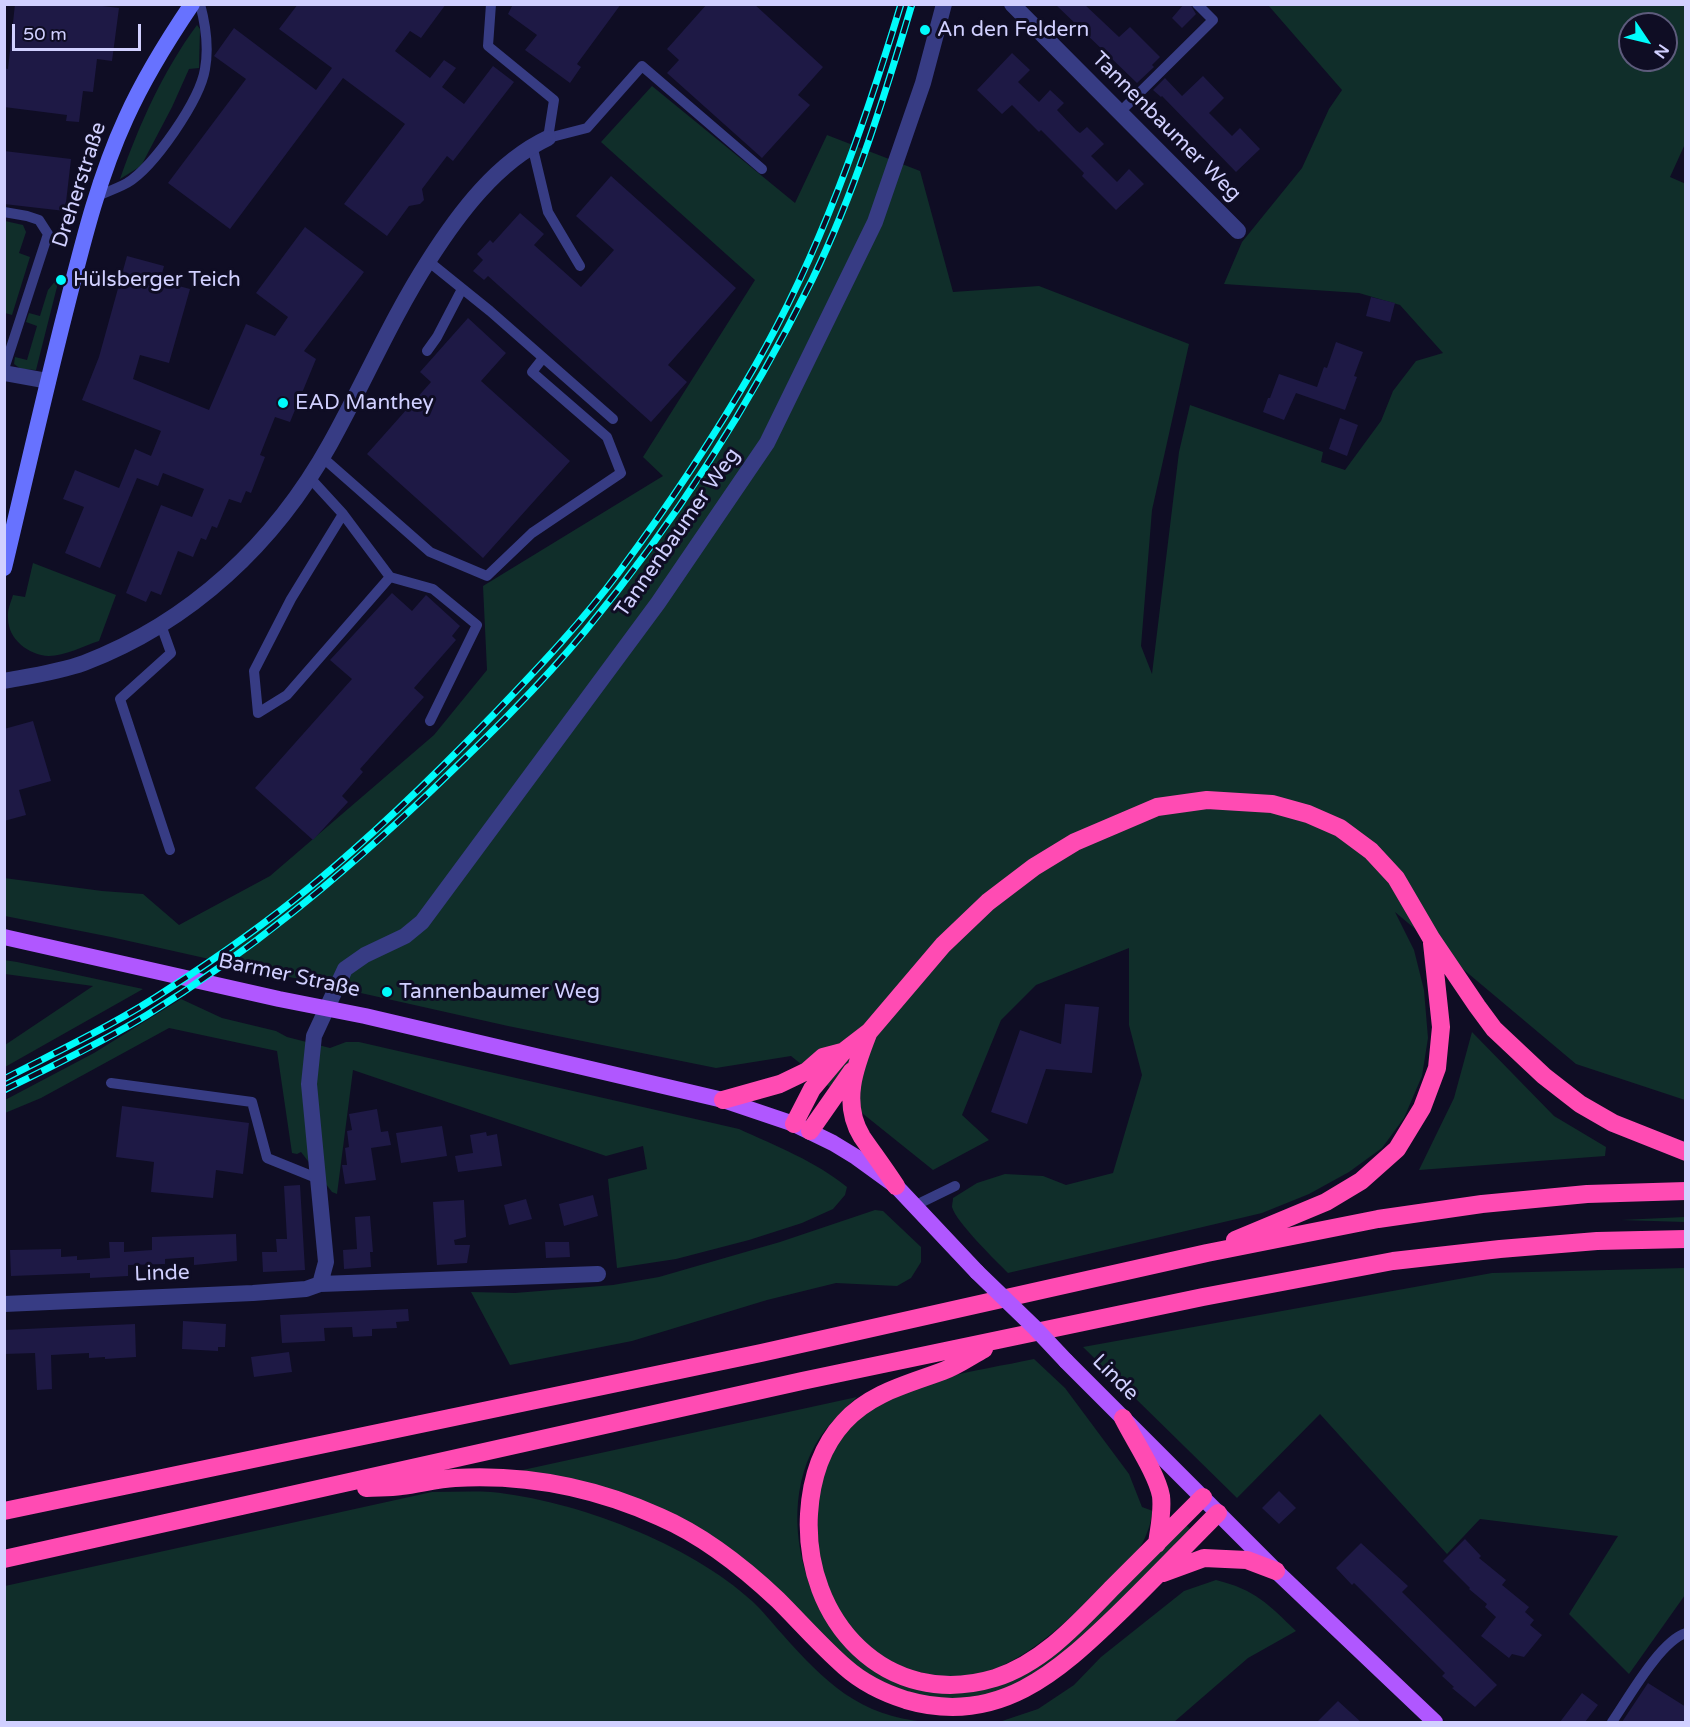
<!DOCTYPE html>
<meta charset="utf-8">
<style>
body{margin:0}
#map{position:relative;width:1690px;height:1727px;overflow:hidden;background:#0f0d24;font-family:"Varela Round",sans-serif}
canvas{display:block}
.frame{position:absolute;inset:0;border:6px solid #d1d0ff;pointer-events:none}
.north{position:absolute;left:1618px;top:12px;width:60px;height:60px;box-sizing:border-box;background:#0f0d24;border:2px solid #5d5b7c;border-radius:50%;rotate:125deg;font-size:16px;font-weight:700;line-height:24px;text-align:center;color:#d1d0ff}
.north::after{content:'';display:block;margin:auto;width:21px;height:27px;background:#00fbfb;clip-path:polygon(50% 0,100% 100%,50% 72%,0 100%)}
.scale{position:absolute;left:12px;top:24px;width:129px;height:27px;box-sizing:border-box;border:3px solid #d1d0ff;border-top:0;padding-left:8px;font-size:18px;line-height:21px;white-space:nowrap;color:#d1d0ff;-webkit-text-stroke:4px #0f0d24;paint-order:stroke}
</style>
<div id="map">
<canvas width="1690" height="1727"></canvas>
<div class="frame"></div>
<div class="north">N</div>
<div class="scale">50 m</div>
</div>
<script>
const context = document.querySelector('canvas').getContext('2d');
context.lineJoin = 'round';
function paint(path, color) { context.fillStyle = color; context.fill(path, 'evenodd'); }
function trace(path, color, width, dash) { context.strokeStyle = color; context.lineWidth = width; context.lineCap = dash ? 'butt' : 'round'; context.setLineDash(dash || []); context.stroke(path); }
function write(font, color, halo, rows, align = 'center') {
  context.font = font + ' "Varela Round",sans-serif'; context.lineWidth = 6; context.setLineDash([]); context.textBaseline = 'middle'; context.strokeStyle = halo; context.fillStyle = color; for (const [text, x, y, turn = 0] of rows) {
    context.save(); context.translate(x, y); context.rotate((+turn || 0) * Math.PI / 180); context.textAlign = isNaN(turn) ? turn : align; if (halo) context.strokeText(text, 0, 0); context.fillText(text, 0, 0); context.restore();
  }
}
paint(new Path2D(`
 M1268,5H1685V144L1670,177L1686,184L1685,1100L1576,1064L1395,912L1414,950L1424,990L1428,1038L1422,1076L1404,1118L1382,1148L1349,1172L1309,1194L1262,1213L1008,1273C996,1261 956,1222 952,1207C952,1204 953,1201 953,1198L977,1183L1005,1174L1043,1176L1066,1185L1113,1173L1142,1075L1129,1025V948L1036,985L1001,1020L962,1115L989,1140L933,1170L791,1056L716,1068L508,1026L111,937L5,916L4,878L102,891L143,894L179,925L270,876L434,735L487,670L483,586L663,476L643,457L755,280L601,142L652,86L795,203L827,135L920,171L953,292L1039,286L1189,344L1152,510L1141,646L1152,674L1179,452L1190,405L1323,452L1321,462L1345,470L1381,421L1393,391L1416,361L1443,353L1400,305L1359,293L1224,284L1242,242L1302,168L1329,109L1342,90ZM1630,24H1666V60H1630Z
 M197,25L200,29L199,68L189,69L172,107L141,166L120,179C139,125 163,71 197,25Z
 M5,221L23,225L26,232L19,253L30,257L12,315L5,313Z
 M60,275L36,370L21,369L14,364L15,357L27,360L37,326L26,322L29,313L40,316L48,290Z
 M33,563L116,595L99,641C83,646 65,656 49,656C28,655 8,639 8,618C7,610 11,602 13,595L25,597Z
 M4,960L17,962L143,989L5,1067V1045L93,986L5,974Z
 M181,999L222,1018L276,1031L287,1037L330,1048L346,1042H359L739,1129C776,1146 815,1161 847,1187L845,1195L833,1209L802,1223L749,1240L676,1259L617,1268L608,1179L647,1169L643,1146L606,1156L353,1070L337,1194L332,1192L301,1152L297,1154L292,1153L277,1051L169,1028L41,1098L5,1113V1100L94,1053Z
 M1472,1032L1554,1116L1606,1147L1605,1156L1419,1170L1454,1098Z
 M875,1210L883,1211L921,1247V1262L911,1278L897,1286L836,1283L767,1300L632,1341L510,1365L471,1292L515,1293L613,1285L659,1277L780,1242Z
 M1685,1217V1222L1621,1220Z
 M1685,1268V1595L1629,1674L1569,1614L1618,1536L1480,1519L1447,1554L1320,1414L1237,1498L1083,1347L1492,1273Z
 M1034,1359L1065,1388L1129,1474L1142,1507L1153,1511C1150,1526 1146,1539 1137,1552C1095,1592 1039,1659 981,1673C906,1690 835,1639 821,1564C818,1548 817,1530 818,1514C818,1505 817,1495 819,1487C824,1464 839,1437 856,1421C904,1378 974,1372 1034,1359Z
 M857,1397C839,1414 821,1431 811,1453C788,1502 796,1562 820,1608C827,1621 832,1632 843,1642L939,1692L960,1693L1000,1685L1186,1525L1191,1530L1066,1654L1005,1691L962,1700L917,1696L874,1678L854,1664L708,1537L509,1473Z
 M432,1492C452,1492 472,1491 491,1492C575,1500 690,1544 752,1601C763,1611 773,1624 783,1635C825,1682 859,1716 926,1722H5V1586Z
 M1216,1580C1256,1590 1268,1604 1296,1631L1248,1658L1174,1722H999L1038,1709L1074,1685L1101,1657L1184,1591Z`), '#102e2a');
paint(new Path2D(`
 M15,4H86L119,8L112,61L97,59L93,92L83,91L79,122L66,121L67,115L4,107V68L8,69Z
 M298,4H446L421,38L410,31L395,51L430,78L444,60L456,68L442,87L464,104L493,66L514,82L453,161L447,156L422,189L424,200L420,204L409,206L387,236L344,204L405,124L343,78L230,229L168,183L246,79L214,56L234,28L316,90L332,68L279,29Z
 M513,4H621L577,64L581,67L570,83L525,50L537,35L508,14Z
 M707,4H754L823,67L798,95L810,105L762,158L667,73L679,60L667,49Z
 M1055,4H1084L1119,37L1130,27L1160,57L1152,65L1154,67L1137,83Z
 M1184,4H1190L1196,14L1182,28L1172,18Z
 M1012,53L1030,70L1018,82L1039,102L1050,90L1064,103L1057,110L1076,130L1080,133L1087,127L1104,144L1091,156L1117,182L1129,169L1144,184L1116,210L1082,176L1084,173L1041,130L1039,132L1012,105L1002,114L977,90Z
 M1203,76L1224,98L1209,113L1232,136L1240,128L1260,149L1236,172L1162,96L1161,97L1153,90L1165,78L1182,96Z
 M4,151L71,159L65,211L4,204Z
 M611,176L736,288L668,365L687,382L651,422L488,276L484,280L473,271L483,260L477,254L490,240L493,243L520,213L544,234L534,245L581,287L614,250L576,216Z
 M305,227L364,272L304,351L316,359L290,422L275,417L260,455L265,457L251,493L246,491L241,503L229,499L217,528L212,526L206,540L201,538L193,557L178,551L161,595L151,591L146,602L126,593L161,505L192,517L204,489L163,473L158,486L137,478L100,568L65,553L84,507L63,499L75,470L119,488L135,449L151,456L161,431L82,400L99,357L127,256L164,266L160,281L190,289L169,363L140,355L133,379L209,410L246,324L275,336L288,317L256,293Z
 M1371,297L1395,303L1390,322L1366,316Z
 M468,318L506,353L481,381L570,461L483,558L367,454L431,382L420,372Z
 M1336,342L1363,352L1354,376L1357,377L1345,410L1296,393L1284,420L1263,412L1268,398H1270L1279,374L1317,387L1324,367L1327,368Z
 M1340,418L1358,425L1347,456L1329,449Z
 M392,593L412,611L426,595L460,626L452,636L456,640L414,688L424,697L360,769L363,772L342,796L348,802L313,840L255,788L352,679L330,660Z
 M33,721L51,781L19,790L26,815L4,821V729Z
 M1065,1004L1099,1007L1092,1073L1046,1069L1027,1124L991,1112L1020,1030L1061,1044Z
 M122,1106L249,1123L243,1174L216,1170L213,1198L151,1192L154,1162L116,1157Z
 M377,1109L381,1132L388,1131L391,1145L371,1148L376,1180L345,1184L342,1165H347L345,1148L349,1147L347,1131L352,1130L349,1114Z
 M442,1126L447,1156L401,1163L396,1133Z
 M486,1132L487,1136L497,1134L502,1166L458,1172L455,1156L473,1153L470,1135Z
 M300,1185L305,1270L263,1272L262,1252H277L276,1239H287L284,1186Z
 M593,1195L598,1216L564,1226L559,1204Z
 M526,1199L532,1219L509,1225L504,1205Z
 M464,1200L466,1237L454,1240L455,1245H470L467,1263L437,1265L433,1202Z
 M370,1216L373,1252H370L371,1267L344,1269L343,1250L357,1249L355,1217Z
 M236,1234L237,1261L194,1265V1257L165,1259V1264L128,1265V1276L90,1278V1273L11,1276L10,1250L61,1249V1257L77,1256V1260L110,1258L109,1242H124V1252L152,1250V1237Z
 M545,1242H569L570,1257L546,1258Z
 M408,1309L409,1321L396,1322L397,1328L372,1329V1336L353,1337L352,1327L324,1328L325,1341L282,1343L280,1315Z
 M183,1321L226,1324L225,1347H218V1351L182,1349Z
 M135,1324L136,1357L105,1359V1357L89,1358V1353L51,1355L52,1389L37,1390L35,1353L4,1354V1330Z
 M289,1352L292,1372L254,1377L251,1357Z
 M1279,1491L1296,1508L1279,1524L1262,1508Z
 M1465,1539L1481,1556L1479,1558L1506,1580L1502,1585L1529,1607L1525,1612L1534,1620L1530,1625L1542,1635L1524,1657L1512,1654L1509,1658L1481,1636L1496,1617L1485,1607L1487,1604L1469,1589L1470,1588L1443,1561Z
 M1361,1543L1408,1586L1402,1592L1497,1685L1475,1707L1452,1688L1454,1687L1442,1676L1445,1673L1354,1583L1352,1585L1336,1568Z
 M1648,1683L1686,1707V1722H1622Z
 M1582,1693L1598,1705L1585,1722H1560Z
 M1338,1701L1361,1722H1317Z`), '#1e1945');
trace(new Path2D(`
 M491,4L488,46L554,100L548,138L587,128L642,66L762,169
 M1120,112L1213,20L1197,4
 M532,145L548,212L580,266
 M97,196C107,192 118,188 127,183C154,167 200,100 205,69C209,47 206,26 200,4
 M4,212L27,216L39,220L48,234L4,369
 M428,261L490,311L613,419
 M427,351L437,337L462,289
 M322,457L430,552L487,576L532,533L621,473L607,437L532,372L543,358
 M310,478L343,514L390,577L287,695L258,713L254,671L291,599L343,514
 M390,577L433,589L477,625L430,721
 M161,625L171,653L120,699L170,850
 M111,1083L252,1102L267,1158L319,1179
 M916,1205L955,1186
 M1612,1722C1628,1699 1660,1641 1686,1633`), '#373c84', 10);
trace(new Path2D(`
 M1012,4L1238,231
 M4,373L48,381
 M320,1284L326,1262L309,1084L314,1036L345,969L365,955L405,936L422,922L658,603L767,443L875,222L923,83L944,4
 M4,1304L253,1293L306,1289L320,1284L598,1274`), '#373c84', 16);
trace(new Path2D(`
 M4,681C31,676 59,672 84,663C191,622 275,543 330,444C364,383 391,319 429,260C459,213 497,162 548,138`), '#373c84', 16);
trace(new Path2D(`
 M4,568C24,484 43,400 64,317C81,250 97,181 126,118C144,78 167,41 192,4`), '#6772ff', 16);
trace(new Path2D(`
 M4,937L279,999L365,1016L723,1100L794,1124L833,1143L856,1157L896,1186L977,1272
 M1066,1361L1276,1571L1435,1722`), '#b057ff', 16);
trace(new Path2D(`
 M868,1034C855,1067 841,1103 862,1137C873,1153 885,1169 896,1186
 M723,1100L780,1084L807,1071L823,1057L842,1052
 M794,1124L812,1089L843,1052L869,1032L943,945L988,902L1034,867L1075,842L1157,807L1207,800L1272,804L1308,814L1340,828L1371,851L1396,878L1431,938L1477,1006L1494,1029L1544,1076L1580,1104L1613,1123L1686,1152
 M810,1131L852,1071
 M1235,1240L1326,1202L1361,1181L1397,1149L1422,1108L1437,1068L1441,1027L1432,943
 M984,1349C971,1356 957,1366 943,1371C908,1384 870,1393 844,1422C821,1447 811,1481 809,1514C803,1620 886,1711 995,1678C1043,1663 1079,1622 1113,1587C1143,1557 1173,1527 1203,1497
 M1123,1418C1134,1440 1157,1474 1161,1496C1163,1512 1159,1528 1157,1544
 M366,1488C378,1487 389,1488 401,1486C419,1484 437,1479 455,1478C526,1474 596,1488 660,1517C704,1536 743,1567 778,1600C800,1622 821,1646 845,1667C863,1683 884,1693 906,1700C998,1727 1058,1672 1119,1613C1153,1580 1185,1546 1218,1513
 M4,1511L761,1353L1207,1253L1378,1219L1482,1204L1587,1194L1686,1191
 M4,1559L802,1381L1203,1297L1393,1261L1500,1249L1597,1241L1686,1239
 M1163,1573L1204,1558L1247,1560L1276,1571`), '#ff4bb3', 18);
const rail = new Path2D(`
 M4,1079C60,1050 118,1023 170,988C218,957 266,923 310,887C376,833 437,773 495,713C538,668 582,622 619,572C668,506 714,437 755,366C820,253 863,129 901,4
 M4,1090C52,1066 101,1043 147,1015C250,952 341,876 429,793C483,741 538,688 586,630C675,522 750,405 812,280C855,192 884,98 912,4`);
trace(rail, '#00fbfb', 7);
trace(rail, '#0f0d24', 4.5, [14]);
trace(new Path2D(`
 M977,1272L1035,1328L1066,1361`), '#b057ff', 16);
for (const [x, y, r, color] of [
 [925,30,6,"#00fbfb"],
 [61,280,6,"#00fbfb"],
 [283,403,6,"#00fbfb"],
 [387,992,6,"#00fbfb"]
]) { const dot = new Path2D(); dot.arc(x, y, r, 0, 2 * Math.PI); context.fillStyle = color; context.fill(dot); trace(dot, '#0f0d24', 2); }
write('21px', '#d1d0ff', '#0f0d24', [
 ["An den Feldern",937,30],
 ["Hülsberger Teich",73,280],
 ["EAD Manthey",295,403],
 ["Tannenbaumer Weg",399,992]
], 'left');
write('21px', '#d1d0ff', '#0f0d24', [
 ["Tannenbaumer Weg",1166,127,45],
 ["Dreherstraße",80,185,-72],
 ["Tannenbaumer Weg",678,533,-55],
 ["Barmer Straße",289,976,12],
 ["Linde",162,1274,-2],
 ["Linde",1115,1378,45]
]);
</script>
